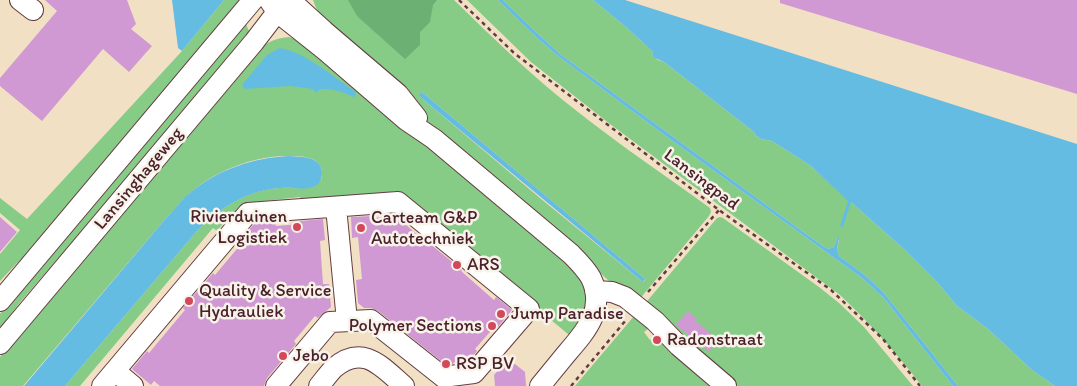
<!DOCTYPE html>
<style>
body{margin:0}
canvas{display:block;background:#f2e0c4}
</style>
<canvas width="1077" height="386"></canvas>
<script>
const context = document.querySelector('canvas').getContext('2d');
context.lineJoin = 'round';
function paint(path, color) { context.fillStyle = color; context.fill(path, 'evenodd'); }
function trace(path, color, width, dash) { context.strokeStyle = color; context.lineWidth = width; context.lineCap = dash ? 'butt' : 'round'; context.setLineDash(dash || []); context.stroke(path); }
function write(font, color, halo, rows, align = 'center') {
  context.font = font + ' Itim,sans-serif'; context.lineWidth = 5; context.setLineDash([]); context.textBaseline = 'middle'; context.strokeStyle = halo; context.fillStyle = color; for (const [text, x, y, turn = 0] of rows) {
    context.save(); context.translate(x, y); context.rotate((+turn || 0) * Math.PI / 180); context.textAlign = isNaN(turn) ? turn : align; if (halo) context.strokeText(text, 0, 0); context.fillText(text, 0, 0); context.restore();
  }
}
paint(new Path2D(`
 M224,0H247L33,251L17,263L0,281V254L20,230L0,213V198L27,219L182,51Z
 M313,0H454C494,39 534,78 578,112C621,146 666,176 710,208L711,212L709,216L638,301C622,290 605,281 594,265L429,123L323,18L316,8ZM422,92L644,278L645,280L643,282L540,198L425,101L420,95Z
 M467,0H498L536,37L558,56L670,139L862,278L883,297L953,386H922C897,354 870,323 840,295L610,124L531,62Z
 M503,0H593L626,27L653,52L652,55L658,60L664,62L754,132L755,135L761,139L772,141L811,166L848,200L851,202L906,251L937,282L957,306L988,329L1032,370L1055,386H958L884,293L866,276L839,256L837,249L839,240L837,238L834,247L828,249L817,242L560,54L539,35Z
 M246,24L251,36L21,301L0,329V314Z
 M289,37L309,44L569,265C592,290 590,310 569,335L397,191L301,203L300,197L256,202L229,216L217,231L213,228L80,386H65L197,231C220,208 247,190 280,188C293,187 306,191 317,183C321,181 322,178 322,174C323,154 295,156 282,156C249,158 216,171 191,192C182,200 175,209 167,217L23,386H0V357L263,46C272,40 278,38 289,37Z
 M720,217L723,218L819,287L839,303L864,327L913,386H738L643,306L717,218Z
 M635,315L648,329L644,332L650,340L655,338L657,341L659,340L666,347L712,386H575Z`), '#86cc87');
paint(new Path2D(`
 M348,0H437L433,5L430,22L420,32V45L405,59L357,16Z`), '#6cb074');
paint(new Path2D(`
 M172,0H224L182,51L178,48Z
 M498,0H503L539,35L560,54L817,242L828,249L834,247L837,238H839L837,249L839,256L866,276L884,293L958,386H953L883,297L862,278L670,139L558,56L536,37Z
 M593,0H625L1077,144V386H1055L1032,370L988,329L957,306L937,282L906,251L851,202L843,227L840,226L848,201L811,166L772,141L761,139L755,135L754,132L664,62L655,58L652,55L653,52L626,27Z
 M280,48C305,52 335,78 356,92L355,96L353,97C342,91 332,89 320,89L316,93L313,89L290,86L245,89L242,85L267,55Z
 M422,92L644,278L645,279L643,282L425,101L419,95Z
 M289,156C301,157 322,156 322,173C322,178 320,183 315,186C306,191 291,187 281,188C247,190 220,208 197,231L65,386H24L167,217C175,209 182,199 191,192C219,169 253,158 289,156Z`), '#65bce2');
paint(new Path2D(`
 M45,0H127L136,24L131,29L152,46L129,72L103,49L42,121L0,86V78L57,11Z
 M780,0H1077V94L780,3Z
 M374,216V218L396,216L422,239L423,238L462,270L461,271L494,300L496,297L512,310L498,327L496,325L475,349L477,351L468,362H463L458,358L453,364L446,365L378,311L371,308H364L358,303L356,280L362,279L358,237L352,238L351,217Z
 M0,217L17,232L0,252Z
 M323,219L325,240L320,241L323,284H329L331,307L318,318L315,316L294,341L296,344L267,378L264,386H160L154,381L151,385L132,369L147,351L149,353L185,310L183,308L213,273L215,275L241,244L239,242L254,224L275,223L276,226L300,224V221Z
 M688,311L697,319L695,320L718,340L709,352L676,325Z
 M515,364L525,372L526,386H495L494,375L503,365Z`), '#d099d4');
const minor = new Path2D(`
 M20,0L33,10
 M269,0L277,12L326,51L406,120L434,139L571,254C578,261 586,269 591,278C606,309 586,331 567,353C558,364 549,375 540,386
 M290,0L324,31L398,94L417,118
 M336,207L347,321
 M595,291L612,292L625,297L655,321L679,346L726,386
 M0,301L253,0
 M0,344L254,42L277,12L287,0
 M115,371L133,386
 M102,386L248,213L398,202L529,309L474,373L443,377L371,320L330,322L276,386
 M319,386C324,380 329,373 334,368C363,343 382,367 404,386`);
trace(minor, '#633c42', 22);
trace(new Path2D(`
 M459,0L514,53L719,210L831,290L883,339L920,386
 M648,292L719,210
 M571,386L626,320`), '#633c42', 2.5, [4, 4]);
trace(minor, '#fff', 20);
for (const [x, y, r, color] of [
 [297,227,5,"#d1495b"],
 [361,228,5,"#d1495b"],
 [457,265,5,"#d1495b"],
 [189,301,5,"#d1495b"],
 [501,314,5,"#d1495b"],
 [492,326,5,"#d1495b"],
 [657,340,5,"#d1495b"],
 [283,356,5,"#d1495b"],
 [446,364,5,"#d1495b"]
]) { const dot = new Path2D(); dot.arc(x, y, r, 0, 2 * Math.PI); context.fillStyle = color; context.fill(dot); trace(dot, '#f7f3e8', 2); }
write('18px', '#4a1f2b', '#f7f3e8', [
 ["Lansinghageweg",139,179,-50],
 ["Lansingpad",701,180,37]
]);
write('18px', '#4a1f2b', '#f7f3e8', [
 ["Rivierduinen",287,217,"right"],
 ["Logistiek",287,238,"right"],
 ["Carteam G&P",371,218],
 ["Autotechniek",371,239],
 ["ARS",467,265],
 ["Quality & Service",199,291],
 ["Hydrauliek",199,312],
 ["Jump Paradise",511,314],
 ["Polymer Sections",482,326,"right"],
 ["Radonstraat",667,340],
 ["Jebo",293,356],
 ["RSP BV",456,364]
], 'left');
</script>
